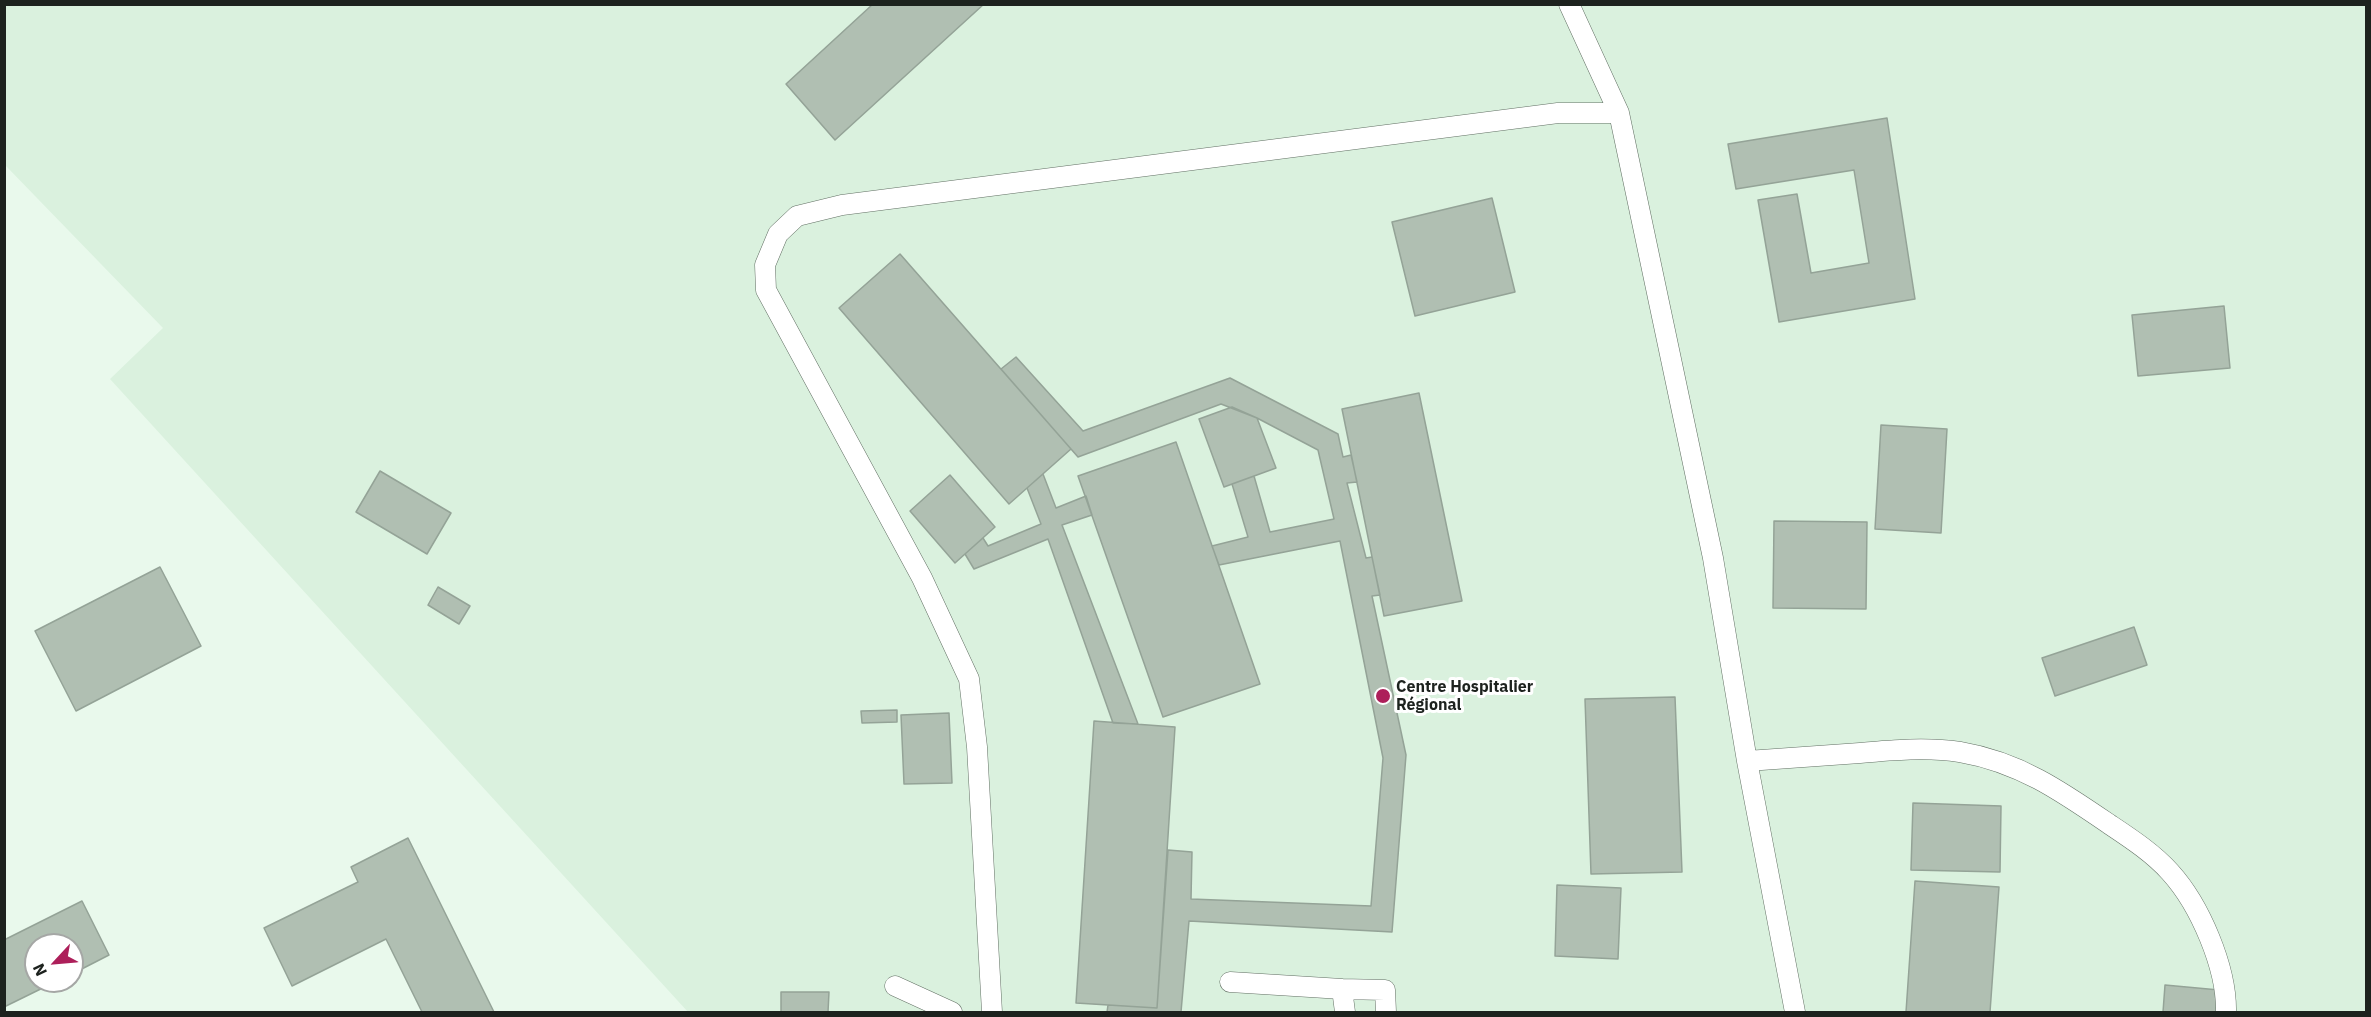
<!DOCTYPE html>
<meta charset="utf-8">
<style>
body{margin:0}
#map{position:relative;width:2371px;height:1017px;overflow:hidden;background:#e9f9ec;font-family:"IBM Plex Sans",sans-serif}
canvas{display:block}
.frame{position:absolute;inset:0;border:6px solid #1d221e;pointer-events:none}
.north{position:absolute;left:24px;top:933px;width:60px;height:60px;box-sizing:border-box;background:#fff;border:2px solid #a5a7a5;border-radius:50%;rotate:244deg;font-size:16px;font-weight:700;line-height:24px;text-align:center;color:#1d221e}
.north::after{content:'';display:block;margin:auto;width:21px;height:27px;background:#ad1f5a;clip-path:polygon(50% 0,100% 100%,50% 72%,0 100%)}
</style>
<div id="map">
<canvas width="2371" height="1017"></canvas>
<div class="frame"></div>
<div class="north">N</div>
</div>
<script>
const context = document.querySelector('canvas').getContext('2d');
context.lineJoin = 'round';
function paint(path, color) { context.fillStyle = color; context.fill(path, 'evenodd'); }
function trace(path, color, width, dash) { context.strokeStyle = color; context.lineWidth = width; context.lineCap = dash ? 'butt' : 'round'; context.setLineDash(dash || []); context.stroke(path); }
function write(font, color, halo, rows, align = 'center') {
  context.font = font + ' "IBM Plex Sans",sans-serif'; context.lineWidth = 6; context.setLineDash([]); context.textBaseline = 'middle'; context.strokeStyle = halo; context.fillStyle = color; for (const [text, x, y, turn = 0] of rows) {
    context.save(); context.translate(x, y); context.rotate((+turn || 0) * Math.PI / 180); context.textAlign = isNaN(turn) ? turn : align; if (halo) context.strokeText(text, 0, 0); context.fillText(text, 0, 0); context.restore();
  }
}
paint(new Path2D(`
 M5,5H2366V1012H688L110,379L163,328L5,165Z`), '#daf1de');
const building = new Path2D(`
 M873,4H984L835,140L786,84Z
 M1887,118L1915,299L1779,322L1758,200L1797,194L1811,273L1869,263L1854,170L1736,189L1728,144Z
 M1492,198L1515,292L1415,316L1392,222Z
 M900,254L1071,449L1009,504L839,308Z
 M2224,306L2230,368L2138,376L2132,315Z
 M1016,357L1083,431L1230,378L1338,434L1343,457L1351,455L1357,482L1347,483L1366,558L1372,557L1380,595L1372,596L1406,755L1392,932L1189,921L1181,1012H1107L1108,1005L1157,1008L1168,850L1192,852L1191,899L1371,906L1383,758L1340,541L1219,565L1212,546L1248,537L1232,484L1254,476L1270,532L1334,519L1318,450L1257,418L1221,404L1078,457L1001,369Z
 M1419,393L1462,601L1384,616L1342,409Z
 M1232,407L1257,418L1276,468L1224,487L1199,419Z
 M1881,425L1947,429L1941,533L1875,529Z
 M1176,442L1260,684L1163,717L1078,476Z
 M380,471L451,513L427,554L356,512Z
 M1043,474L1056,508L1086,496L1092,515L1062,525L1138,724L1113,723L1048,539L974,569L965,554L983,538L988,546L1041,524L1027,488Z
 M950,475L995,527L955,563L910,511Z
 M1774,521L1867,522L1866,609L1773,608Z
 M160,567L201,646L76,711L35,631Z
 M438,587L470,606L459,624L428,605Z
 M2134,627L2147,665L2055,696L2042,658Z
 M1675,697L1682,872L1591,874L1585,699Z
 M897,710V722L862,723L861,711Z
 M949,713L952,783L904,784L901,715Z
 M1094,721L1175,727L1157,1008L1076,1003Z
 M1913,803L2001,806L2000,872L1911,870Z
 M408,838L494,1012H422L386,939L292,986L264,928L358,882L351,867Z
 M1915,881L1999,887L1990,1012H1906Z
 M1557,885L1621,888L1618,959L1555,956Z
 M82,901L109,955L72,974V945H36V981H57L4,1007V940Z
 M2165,985L2219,990L2217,1012H2163Z
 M781,992H829L828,1012H781Z`);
paint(building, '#b0bfb2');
trace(building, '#94a397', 1.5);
const lane = new Path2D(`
 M1569,4L1619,113L1713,558L1747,761L1795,1012
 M1747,761C1785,758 1822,756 1860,753C1893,750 1927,747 1960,752C2019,762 2061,791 2109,824C2130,838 2153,853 2170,872C2200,905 2227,968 2226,1012
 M1230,982L1342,989
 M895,986L952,1012
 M992,1012L977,747L969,679L922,578L766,290L765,265L778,234L797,216L842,205L1558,113H1619
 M1345,1012L1342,989L1385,990L1386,1012`);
trace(lane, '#627064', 21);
trace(lane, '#fff', 20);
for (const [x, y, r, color] of [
 [1383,696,8,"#ad1f5a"]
]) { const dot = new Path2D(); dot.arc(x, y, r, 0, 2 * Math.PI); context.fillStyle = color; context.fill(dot); trace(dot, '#fff', 2); }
write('bold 16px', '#1d221e', '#fff', [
 ["Centre Hospitalier",1396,687],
 ["Régional",1396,705]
], 'left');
</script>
